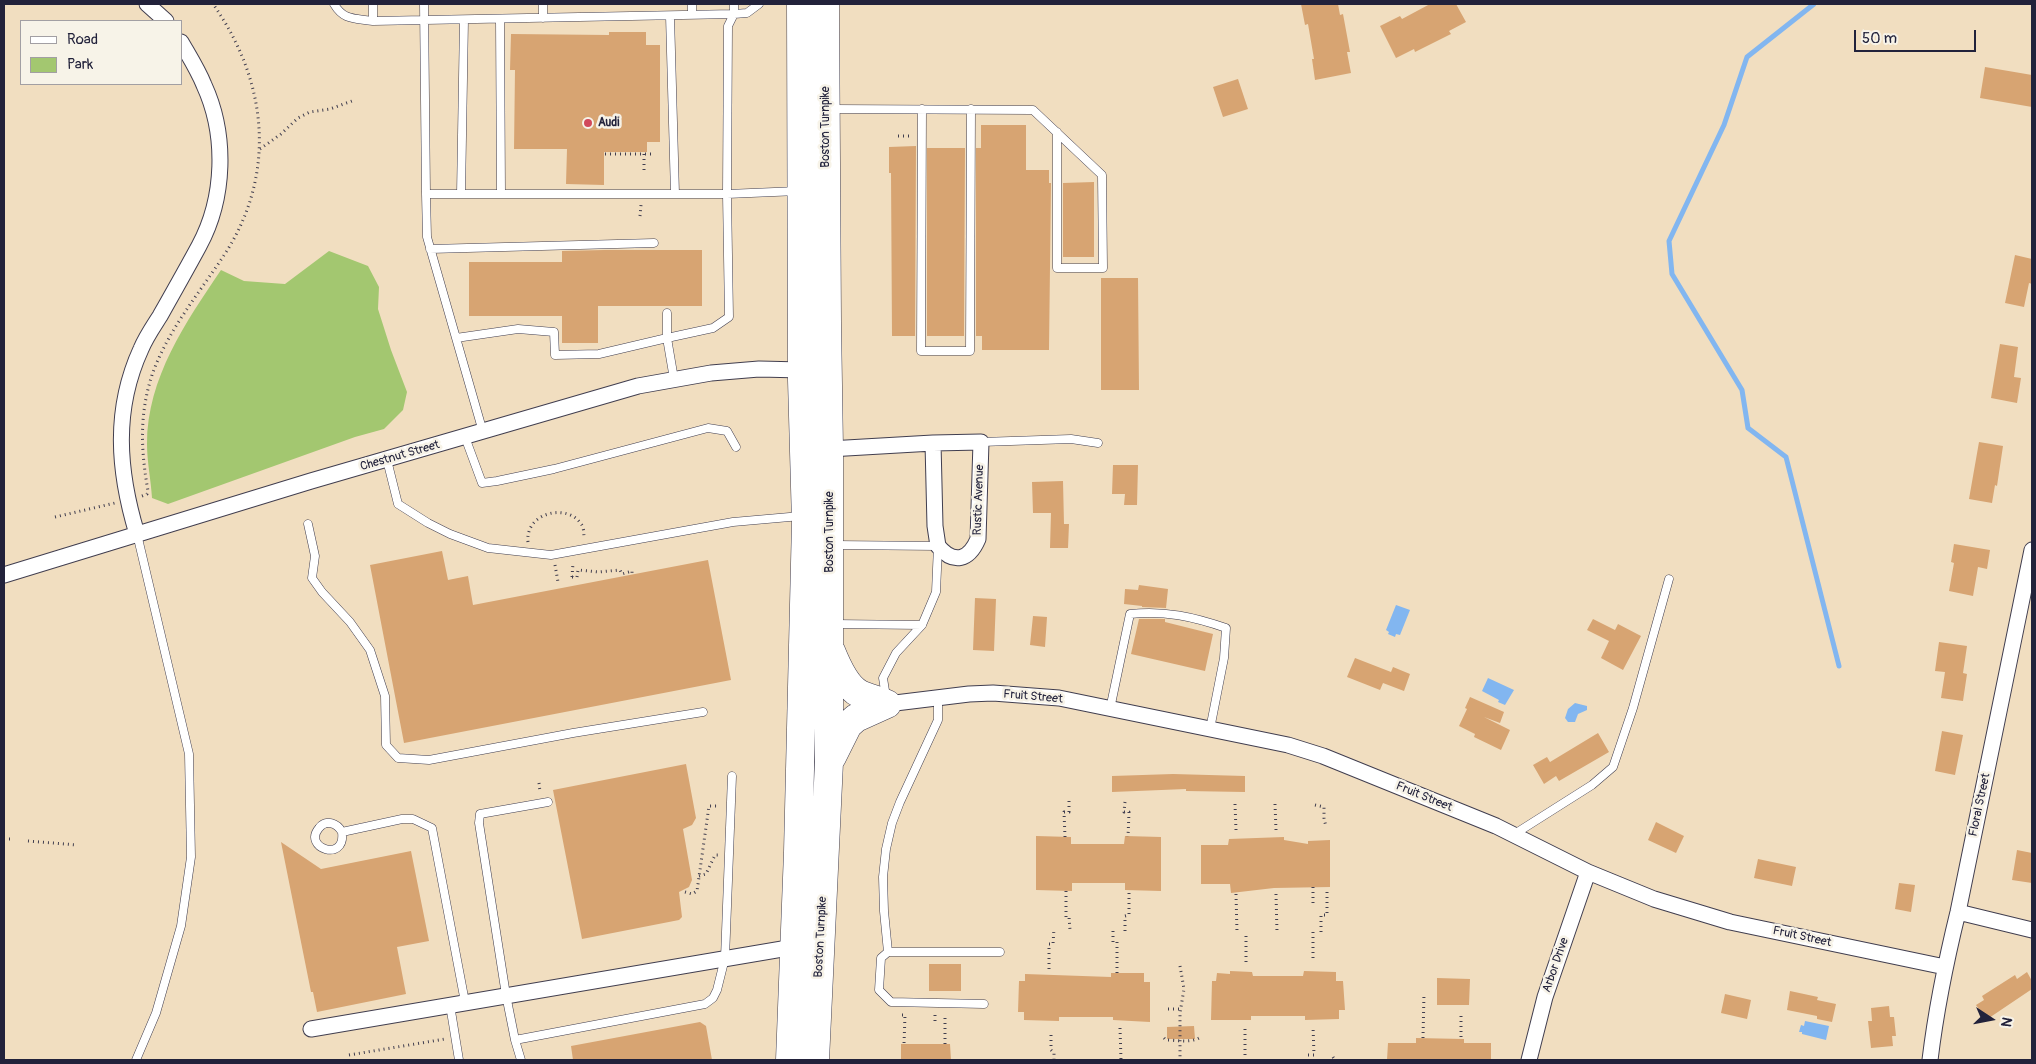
<!DOCTYPE html>
<style>
body{margin:0}
#map{position:relative;width:2036px;height:1064px;overflow:hidden;background:#f1dec0;font-family:Pangolin,sans-serif}
canvas{display:block}
.frame{position:absolute;inset:0;border:5px solid #22223b;pointer-events:none}
.legend{position:absolute;left:20px;top:20px;width:162px;height:65px;box-sizing:border-box;background:#f7f3e8;border:1px solid #a29fa3;margin:0;padding:6px 9px;list-style:none;font-size:15px;color:#22223b}
.legend li{display:flex;align-items:center;gap:10px;height:25px}
.legend b{width:25px;border:1px solid #a29fa3}
.north{position:absolute;left:1966px;top:994px;width:50px;height:50px;-webkit-text-stroke:4px #f7f3e8;paint-order:stroke;rotate:101deg;font-size:14px;font-weight:700;line-height:20px;text-align:center;color:#22223b}
.north::after{content:'';display:block;margin:auto;width:18px;height:22px;background:#22223b;clip-path:polygon(50% 0,100% 100%,50% 72%,0 100%)}
.scale{position:absolute;left:1854px;top:30px;width:122px;height:22px;box-sizing:border-box;border:2px solid #22223b;border-top:0;padding-left:6px;font-size:15px;line-height:18px;white-space:nowrap;color:#22223b;-webkit-text-stroke:4px #f7f3e8;paint-order:stroke}
</style>
<div id="map">
<canvas width="2036" height="1064"></canvas>
<div class="frame"></div>
<ul class="legend">
<li><b style="height:6px;background:#fff"></b>Road</li>
<li><b style="height:14px;background:#a3c770"></b>Park</li>
</ul>
<div class="north">N</div>
<div class="scale">50 m</div>
</div>
<script>
const context = document.querySelector('canvas').getContext('2d');
context.lineJoin = 'round';
function paint(path, color) { context.fillStyle = color; context.fill(path, 'evenodd'); }
function trace(path, color, width, dash) { context.strokeStyle = color; context.lineWidth = width; context.lineCap = dash ? 'butt' : 'round'; context.setLineDash(dash || []); context.stroke(path); }
function write(font, color, halo, rows, align = 'center') {
  context.font = font + ' Pangolin,sans-serif'; context.lineWidth = 5; context.setLineDash([]); context.textBaseline = 'middle'; context.strokeStyle = halo; context.fillStyle = color; for (const [text, x, y, turn = 0] of rows) {
    context.save(); context.translate(x, y); context.rotate((+turn || 0) * Math.PI / 180); context.textAlign = isNaN(turn) ? turn : align; if (halo) context.strokeText(text, 0, 0); context.fillText(text, 0, 0); context.restore();
  }
}
paint(new Path2D(`
 M329,251L368,266L379,287L378,309L391,350L407,392L403,410L384,429L355,437L168,504L152,498C151,480 147,462 147,444C147,378 186,322 221,270L244,281L285,284Z`), '#a3c770');
paint(new Path2D(`
 M1396,605L1410,610L1400,635L1396,634L1395,637L1388,634L1389,632L1386,630Z
 M1488,678L1514,690L1505,705L1498,702L1499,700L1482,691Z
 M1575,703L1587,706V710L1578,714L1575,722H1568L1565,718L1568,709Z
 M1805,1021L1829,1026L1826,1040L1802,1034V1032H1799L1801,1025L1804,1026Z`), '#82b6f0');
trace(new Path2D(`
 M1814,4L1747,57L1724,125L1669,241L1672,274L1742,390L1748,428L1786,457L1839,666`), '#82b6f0', 5);
paint(new Path2D(`
 M1301,4H1338L1340,15L1343,14L1350,52H1347L1351,73L1315,80L1312,59H1314L1308,24L1305,25Z
 M1430,4H1456L1466,22L1449,31L1451,34L1415,52L1414,49L1396,58L1380,26L1400,16L1402,19Z
 M609,32H646V45H660V142H647V152H604V185L566,184L567,149H514L515,70H510L511,34L609,35Z
 M1985,67L2032,75V107L1980,98Z
 M1238,79L1248,109L1223,117L1213,87Z
 M981,125H1026V170H1049V183H1051L1049,350H982V336H976V148H981Z
 M916,146L915,336H892L891,173H889V147Z
 M927,148H965L964,336H927Z
 M1094,182V257H1063V183Z
 M604,250H702V306H598V343H562V316H469V262H562V251Z
 M2015,255L2032,259V284L2029,283L2024,307L2005,303Z
 M1101,278H1138L1139,390H1101Z
 M2000,344L2018,347L2014,377L2021,378L2017,403L1991,398Z
 M1979,442L2003,446L1997,486L1995,485L1992,503L1969,499Z
 M1113,465H1138L1137,505H1124L1125,494H1112Z
 M1063,481L1064,524H1069L1068,548H1050L1051,513H1033L1032,482Z
 M1954,544L1990,550L1987,569L1978,567L1973,596L1949,591L1954,563L1951,562Z
 M442,551L448,580L468,576L473,605L708,560L731,680L404,743L370,565Z
 M1139,585L1168,589L1166,608L1142,607V606L1124,604L1125,589L1138,590Z
 M975,598L996,599L994,651L973,650Z
 M1033,616L1047,617L1045,647L1030,645Z
 M1139,619H1165V622L1213,634L1205,671L1131,654Z
 M1593,619L1615,630L1618,624L1641,636L1623,670L1601,658L1609,641L1587,630Z
 M1939,642L1967,646L1963,673L1967,674L1963,701L1941,698L1945,672L1935,671Z
 M1355,658L1391,672L1393,667L1410,674L1404,691L1383,683L1380,690L1347,677Z
 M1470,697L1504,712L1500,723L1484,717L1510,730L1501,750L1474,737L1475,734L1459,726L1467,709L1465,708Z
 M1942,731L1963,735L1955,775L1935,771Z
 M1598,733L1609,752L1559,781L1556,776L1544,784L1533,765L1547,757L1550,762Z
 M686,764L696,818L692,825L683,829L692,880L689,887L679,892L682,917L679,920L582,939L553,790Z
 M1173,774L1245,776V792L1186,791V789L1112,792V776Z
 M1656,822L1684,836L1676,853L1648,840Z
 M1036,836L1071,837V844H1124L1125,836L1161,837V891L1125,890V883H1072V891L1036,890Z
 M1284,837V840L1308,844V841L1330,840V887L1274,888L1231,893L1230,884H1201V845H1228L1229,839Z
 M281,842L321,869L411,851L429,941L397,947L406,994L317,1012L313,992H311Z
 M2017,850L2032,853V883L2012,880Z
 M1758,859L1796,867L1792,886L1754,878Z
 M1899,883L1915,885L1911,912L1895,909Z
 M929,964H961V991H929Z
 M1230,971L1252,972L1253,976H1303L1304,971L1336,972V981H1343L1345,1010H1339V1019L1305,1020V1016H1251V1020H1211L1212,981H1216L1217,973L1230,974Z
 M2027,972L2032,981V989L1986,1020L1976,1005L1984,1000L1982,996L2015,975L2017,979Z
 M1111,973H1144V982H1150V1022L1113,1020V1017H1059V1021L1024,1020V1012H1018L1019,981H1025V974L1111,977Z
 M1437,978L1470,979L1469,1005H1437Z
 M1790,991L1818,997L1817,1000L1836,1004L1832,1022L1817,1019V1016L1787,1010Z
 M1725,994L1751,1000L1747,1019L1721,1013Z
 M1889,1006L1890,1017H1894L1896,1036H1892L1893,1046L1871,1048L1868,1021H1872L1871,1008Z
 M700,1022L706,1026L712,1060H573L571,1046Z
 M1194,1026L1195,1039H1167V1027Z
 M1416,1038L1464,1039V1043H1491V1060H1387L1388,1043H1416Z
 M901,1044H950L951,1060H901Z`), '#d7a472');
const lane = new Path2D(`
 M334,4C344,21 355,18 373,21
 M373,4V21L734,14L747,13L759,4
 M424,4L426,194
 M543,4V18
 M692,4V15
 M734,4V14L728,26L727,194L798,191
 M670,16L675,194
 M500,19L501,194
 M831,109L1033,110L1102,175L1103,268H1057V132
 M922,109L921,351H970L971,109
 M461,194L464,20
 M430,249L654,243
 M456,338L518,329L554,332L555,355L599,354L667,338L674,379
 M483,432L427,237L426,194H727L729,317L713,328L667,338V313
 M465,437L482,483L497,481L554,469L708,428L727,431L736,447
 M981,442L1071,439L1098,443
 M387,460L398,504L428,523L450,534L488,548L551,555L733,522L801,516
 M308,524L315,556L312,578L322,592L350,622L370,650L385,696L386,745L398,758L429,760L573,733L703,712
 M834,624L922,625L936,592L938,546L834,545
 M886,697L883,678L896,653L922,625
 M938,698V720L900,802L892,823L886,849L883,877L884,911L888,952H1000
 M1110,709L1130,614C1164,610 1194,617 1226,628L1224,658L1210,729
 M342,832C346,863 302,848 319,828C326,819 337,823 342,832L402,819H413L432,828L465,1002
 M1513,835L1592,785L1613,767L1633,708L1669,579
 M888,952L881,958L879,990L891,1002L984,1004
 M450,1005L459,1060
 M515,1040L506,995L479,823L480,814L548,802
 M136,1060L156,1013L181,926L191,857L189,754L137,534
 M521,1060L515,1040L705,1004L713,998L717,990L725,958L732,776`);
const street = new Path2D(`
 M147,4L166,21
 M829,449L933,443L981,442L978,539C969,560 954,565 938,546L935,526L933,443
 M137,534C118,471 113,410 141,349C146,337 153,327 160,316C173,293 186,270 199,246C225,198 227,135 204,85C198,70 189,56 181,42
 M4,575L311,481L638,386L711,373L759,369L802,370
 M887,704L969,694L993,693L1059,698L1288,745L1323,756L1496,826L1588,872L1654,899L1730,922L1945,967
 M1958,912L2032,930
 M311,1029L794,947
 M1529,1060L1545,997L1588,872
 M1930,1060C1936,1010 1946,961 1958,912L2032,550`);
const highway = new Path2D(`
 M831,651C837,666 846,687 860,694C869,698 878,700 887,704
 M832,757L848,725L856,718L887,704
 M790,1060L798,852L806,522L802,380L801,4
 M815,1060L829,762V449L827,322L825,4`);
trace(lane, '#413e4f', 9);
trace(street, '#413e4f', 17);
trace(highway, '#413e4f', 29);
trace(new Path2D(`
 M898,136H911
 M260,149L281,134L298,118L310,112L330,109L352,101
 M605,154H652
 M644,170V154
 M640,216L641,205
 M142,496L147,494L148,491C141,451 139,415 152,375C168,329 202,290 228,249C277,169 266,79 213,4
 M55,517L115,503
 M528,542C525,512 568,503 581,524C584,527 584,535 584,539
 M555,565L558,582
 M572,577H577L578,570L599,572L620,570L622,574L632,571V573
 M572,577L573,563
 M539,783L540,792
 M1125,802L1124,812H1129L1128,837
 M1235,804L1236,830
 M1275,804L1276,830
 M1315,805L1324,807V818L1326,827
 M1065,837L1064,812H1069V801
 M4,839H10
 M28,841L77,845
 M699,876L706,874L715,855H719
 M1313,887V904
 M1066,891V917H1069L1070,930
 M685,892L692,894L697,891L709,806H720
 M1236,894L1237,932
 M1276,894L1277,932
 M1113,931V942H1117V973
 M1125,931V916L1129,915V890
 M1313,932V961
 M1321,932V915H1327V891
 M1246,962V932
 M1180,966L1184,989L1180,1013V1060
 M1049,969V944H1053L1054,929
 M1168,1009H1180
 M902,1015H905L904,1044
 M935,1015V1024
 M1120,1028L1121,1060
 M1051,1035V1050L1054,1053V1060
 M1461,1037V1013
 M1164,1038L1166,1040C1176,1040 1190,1043 1199,1038
 M1423,1038L1424,993
 M945,1044V1016H947
 M349,1055L445,1039
 M1333,1057L1335,1060
 M1037,1060V1059
 M1245,1060V1026
 M1308,1060V1055H1314L1313,1026`), '#413e4f', 3, [1, 4]);
trace(lane, '#fff', 8);
trace(street, '#fff', 15);
trace(highway, '#fff', 28);
for (const [x, y, r, color] of [
 [588,123,5,"#d1495b"]
]) { const dot = new Path2D(); dot.arc(x, y, r, 0, 2 * Math.PI); context.fillStyle = color; context.fill(dot); trace(dot, '#f7f3e8', 2); }
write('bold 12px', '#22223b', '#f7f3e8', [
 ["Audi",598,123]
], 'left');
write('12px', '#22223b', '#f7f3e8', [
 ["Boston Turnpike",826,127,-90],
 ["Chestnut Street",400,456,-16],
 ["Rustic Avenue",979,500,-88],
 ["Boston Turnpike",830,532,-90],
 ["Fruit Street",1033,697,5],
 ["Fruit Street",1424,797,22],
 ["Floral Street",1980,805,-78],
 ["Boston Turnpike",821,937,-87],
 ["Fruit Street",1802,937,12],
 ["Arbor Drive",1556,965,-71]
]);
</script>
